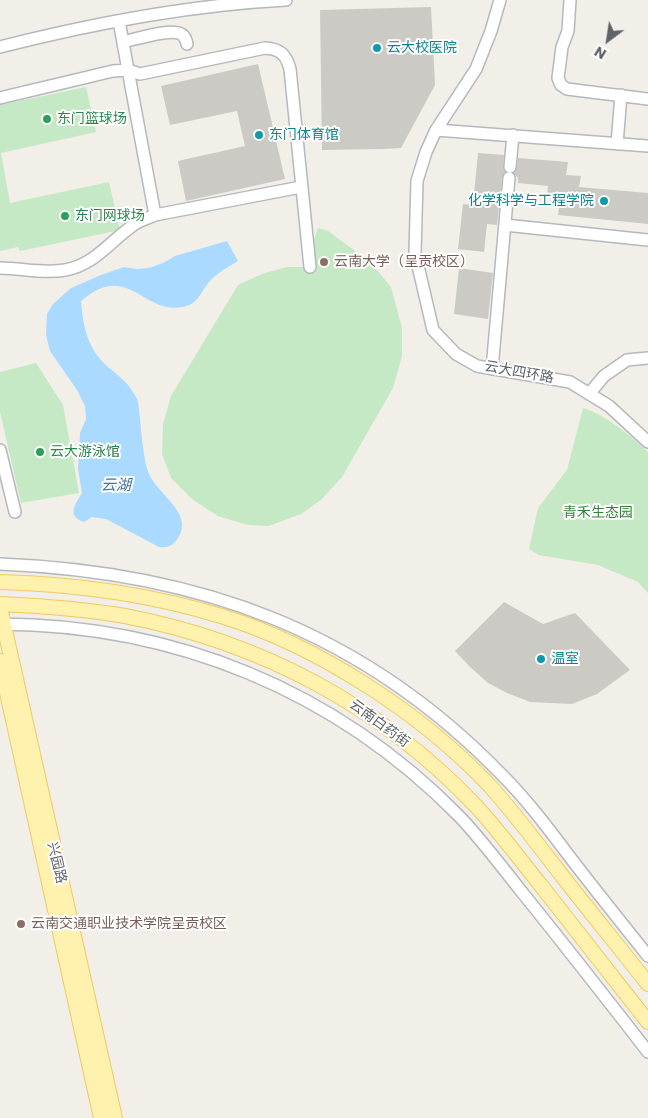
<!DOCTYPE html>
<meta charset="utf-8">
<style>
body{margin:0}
#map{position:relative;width:648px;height:1118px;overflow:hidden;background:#f1efe8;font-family:Poppins,sans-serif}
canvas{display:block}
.north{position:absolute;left:583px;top:15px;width:50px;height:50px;-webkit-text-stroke:4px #fff;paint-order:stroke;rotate:211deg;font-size:14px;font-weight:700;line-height:20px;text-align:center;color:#5f6368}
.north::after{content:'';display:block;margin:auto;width:18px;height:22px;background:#5f6368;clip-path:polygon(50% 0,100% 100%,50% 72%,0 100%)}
</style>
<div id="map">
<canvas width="648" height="1118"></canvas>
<div class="north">N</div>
</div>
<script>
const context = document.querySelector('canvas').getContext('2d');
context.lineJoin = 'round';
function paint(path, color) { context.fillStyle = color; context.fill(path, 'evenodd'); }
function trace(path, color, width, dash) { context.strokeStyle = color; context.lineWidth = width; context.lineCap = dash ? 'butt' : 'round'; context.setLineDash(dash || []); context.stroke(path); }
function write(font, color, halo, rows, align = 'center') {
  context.font = font + ' Poppins,"Noto Sans SC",sans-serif'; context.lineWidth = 4; context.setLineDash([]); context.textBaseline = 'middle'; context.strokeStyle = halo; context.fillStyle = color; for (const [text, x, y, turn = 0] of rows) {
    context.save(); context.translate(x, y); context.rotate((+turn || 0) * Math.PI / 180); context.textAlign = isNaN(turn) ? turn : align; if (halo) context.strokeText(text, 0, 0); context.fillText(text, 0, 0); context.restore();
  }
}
paint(new Path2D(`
 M86,87L96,132L1,153L10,203L109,182L120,230L20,251L18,247L0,251V105Z
 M318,228L328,231L370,262L391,287L402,328V356L393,388L342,477L322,499L301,514L269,526L248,525L218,516L192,499L171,478L162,454L163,424L171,396L238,285L262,274L287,267H310L312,245Z
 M36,363L63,405L79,493L21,503L0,412V372Z
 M583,408C606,415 631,436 648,452V593L638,582L598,565L539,555L529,549L538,508L567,470Z`), '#c5e8c5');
paint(new Path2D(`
 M227,241L238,261C228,267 217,273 210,281C200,292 199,304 183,307C143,315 128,260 81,301C83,326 87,348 107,366C119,376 130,384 137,399C139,404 139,412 140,418C141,431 144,463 149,474C158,495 194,513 178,538C173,546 167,548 159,547L106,519L92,517L84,522C66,516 75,504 82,493L78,469L80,433L86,419L85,406L77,390L50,351L46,335L47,314L53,304L71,288L101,275L124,267L137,269L149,268L163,263L175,256Z`), '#aadaff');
paint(new Path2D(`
 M431,7L435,85L401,148L383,149L322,150L320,10Z
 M258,64L285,179L186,201L178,161L245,146L237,111L170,125L161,86Z
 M478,153L504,155L503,167L505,172L502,177L497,225L487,224L484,252L458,249L463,204L473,205Z
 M518,158L568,162L566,175L581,176L579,187L648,193V224L558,215L560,199L547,198L548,186L518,183V178L514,173L517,168Z
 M459,268L493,273L488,319L454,314Z
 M504,602L543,624L575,613L630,670L597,694L572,704L530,702L507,693L488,683L470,667L455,651Z`), '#cccac5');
const minor = new Path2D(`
 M500,0L491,31L476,69L436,130L426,152L417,181L415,253L433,330L456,354L477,366L570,382L609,406L648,442
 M570,0L568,31L562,47L558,78L561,85L567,89L648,99
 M123,42C136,39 171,28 181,34C185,36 186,40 187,44
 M0,47C94,23 190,5 286,0
 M0,98L113,71L128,70L119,21
 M436,130L648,146
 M617,144L621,95
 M510,167L513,135
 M301,187L155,215L128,70L140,74L265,48C280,49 286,54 290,69L310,267
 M505,225L648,240
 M0,268C22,268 43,274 65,270C95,265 111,240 135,224C141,220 149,218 155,215
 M492,369L509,178
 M589,394L604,376L627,360L648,358
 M0,450L15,512
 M0,564C199,572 363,631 503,776C530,803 553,835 576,865C600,896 624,926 648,956
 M0,624C175,625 335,690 459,816C481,839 501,866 521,891C564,944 606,998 648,1052`);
const major = new Path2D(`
 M0,582C75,584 149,594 221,616C317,645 422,714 490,786C516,815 539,846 563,877C591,913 620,948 648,984
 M0,604C42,606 84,609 125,616C261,642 381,706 476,806C500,832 521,861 543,888C578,933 613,978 648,1022
 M0,608L115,1118
 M0,661L101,1118`);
trace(minor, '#b5b8bc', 14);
trace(major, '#f2c960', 16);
trace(minor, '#fff', 11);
trace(major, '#fff2af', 14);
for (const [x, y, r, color] of [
 [377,48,5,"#0f9aa8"],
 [47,119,5,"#2e9e5b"],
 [259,135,5,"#0f9aa8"],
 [604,201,5,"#0f9aa8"],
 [65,216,5,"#2e9e5b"],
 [324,262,5,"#8d6e63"],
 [40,452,5,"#2e9e5b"],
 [541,659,5,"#0f9aa8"],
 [21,924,5,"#8d6e63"]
]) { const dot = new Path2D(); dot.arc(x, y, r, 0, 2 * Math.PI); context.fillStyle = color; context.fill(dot); trace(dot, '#fff', 2); }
write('14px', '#0d838f', '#fff', [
 ["云大校医院",387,48],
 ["东门体育馆",269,135],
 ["化学科学与工程学院",594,201,"right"],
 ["温室",551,659]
], 'left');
write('14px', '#27864d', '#fff', [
 ["东门篮球场",57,119],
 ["东门网球场",75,216],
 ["云大游泳馆",50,452]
], 'left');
write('14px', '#785e54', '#fff', [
 ["云南大学（呈贡校区）",334,262],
 ["云南交通职业技术学院呈贡校区",31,924]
], 'left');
write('14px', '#5f6368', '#fff', [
 ["云大四环路",519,373,10],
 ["云南白药街",379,724,36],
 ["兴园路",56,863,77]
]);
write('14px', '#348238', '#fff', [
 ["青禾生态园",598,513]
]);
write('italic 15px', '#4174aa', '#fff', [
 ["云湖",116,486]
]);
</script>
